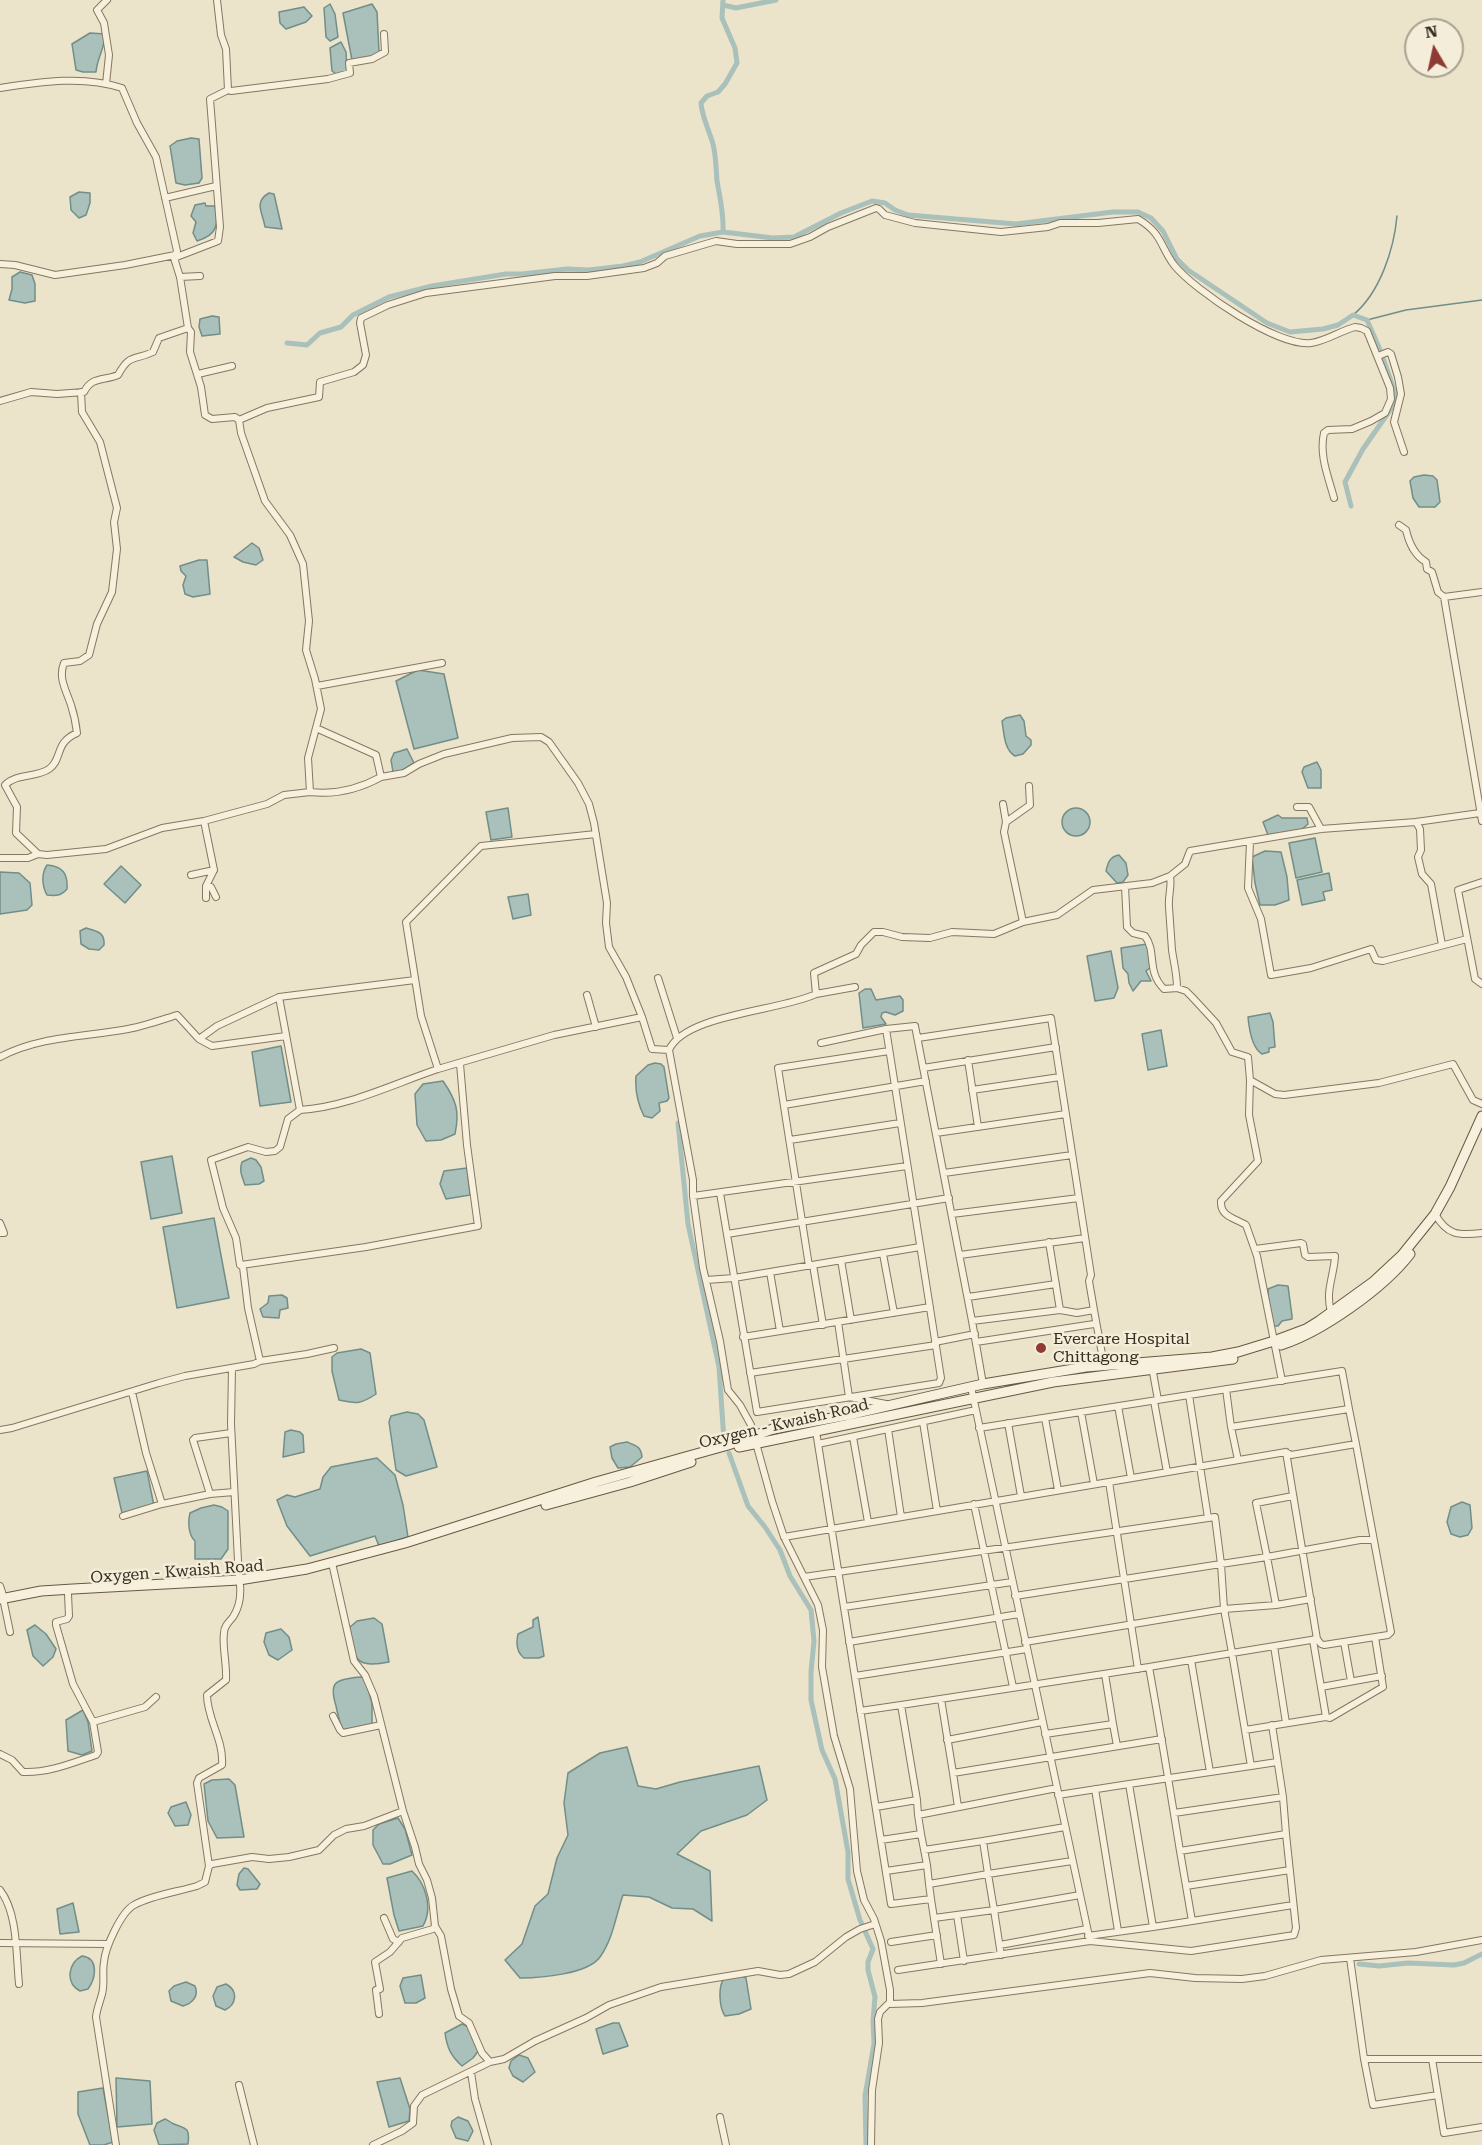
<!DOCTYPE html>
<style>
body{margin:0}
#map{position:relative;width:1482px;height:2145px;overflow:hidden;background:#ebe3ca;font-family:"Roboto Serif",serif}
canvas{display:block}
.north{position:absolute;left:1404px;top:18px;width:60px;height:60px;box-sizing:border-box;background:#f3edd9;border:2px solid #a8a190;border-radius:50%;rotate:351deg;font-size:16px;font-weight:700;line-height:24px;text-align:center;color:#382e22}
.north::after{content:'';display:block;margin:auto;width:21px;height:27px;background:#903a36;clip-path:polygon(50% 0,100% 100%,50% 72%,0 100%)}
</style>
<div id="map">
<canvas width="1482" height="2145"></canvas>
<div class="north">N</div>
</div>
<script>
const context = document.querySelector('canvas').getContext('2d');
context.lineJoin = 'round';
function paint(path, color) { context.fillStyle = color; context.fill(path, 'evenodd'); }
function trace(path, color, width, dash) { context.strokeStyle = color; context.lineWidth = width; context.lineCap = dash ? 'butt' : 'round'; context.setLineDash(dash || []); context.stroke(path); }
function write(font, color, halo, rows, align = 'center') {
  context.font = font + ' "Roboto Serif",serif'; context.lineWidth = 5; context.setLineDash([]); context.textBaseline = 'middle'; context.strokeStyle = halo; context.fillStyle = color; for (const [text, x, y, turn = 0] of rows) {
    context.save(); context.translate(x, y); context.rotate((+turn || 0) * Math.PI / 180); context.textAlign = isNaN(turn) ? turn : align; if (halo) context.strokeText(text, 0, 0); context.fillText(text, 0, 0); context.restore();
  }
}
const water = new Path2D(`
 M330,4L335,14L338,37L330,41L326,37L324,8Z
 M372,4L377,12L379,52L370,57L352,60L343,13Z
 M304,7L312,16L306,22L286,29L280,23L279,12Z
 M90,33L105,34C105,48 97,58 96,72H83L76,70L72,44Z
 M341,42L346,52L347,72L336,74L332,71L330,48Z
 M191,138L199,139L202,178L199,183L185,185L176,183L170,146L177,141Z
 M79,192L90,193V203L86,215L79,218L71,210L70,197Z
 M269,193L274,194L282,229L265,227C263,213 253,202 269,193Z
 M205,203L206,206H215C219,225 217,235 197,241L193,233L196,222L191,216L195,205Z
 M20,272L32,275L35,284V301L25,303L9,300L12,289V277Z
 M212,316L219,317L220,334L202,336L199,327L200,319Z
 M1424,475L1433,476L1437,480L1440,502L1435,507H1419L1413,498L1410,481L1414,477Z
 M252,543L259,548L263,560L256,565L243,562L234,557Z
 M199,560H207L210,594L193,597L185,594L183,585L186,576L181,571L180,566Z
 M418,670L444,674L458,738L414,749L396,681Z
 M1020,715L1024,721L1026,736L1031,740V745L1023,754L1015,756C1004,750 1004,733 1002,721L1006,718Z
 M407,749L414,763L398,773L393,772L391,760L394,753Z
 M1317,762L1321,770V788H1308L1302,772L1304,767Z
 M1062 822a14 14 0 1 1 28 0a14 14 0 1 1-28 0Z
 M508,808L512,837L491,840L486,812Z
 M1278,815L1282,818H1307L1308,824L1301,830L1268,835L1263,822Z
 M1315,838L1322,872L1296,878L1289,843Z
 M1265,851L1281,852L1287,877L1289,900L1275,905H1260L1255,883L1252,857Z
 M1119,855L1126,863L1128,875L1123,882L1117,883L1106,871C1108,863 1109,857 1119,855Z
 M47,865C63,866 68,874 67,889C61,896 56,896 47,895C42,886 41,874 47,865Z
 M121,866L141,885L125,903L104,884Z
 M0,872L19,873L30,883L32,905L27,910L0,914Z
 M1329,873L1332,890L1323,892L1325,900L1302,905L1297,880Z
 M528,894L531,915L513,919L508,897Z
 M86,928C97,931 105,932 104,945L99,950L89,949L81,944L80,931Z
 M1147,944L1151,967L1146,971L1151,981H1141L1133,991L1129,983L1128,974L1123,968L1121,948Z
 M1111,951L1118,988L1114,998L1095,1001L1087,956Z
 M865,989H871L876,1000L900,996L903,1000V1011L895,1015L886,1012L882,1013L881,1017L886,1024L863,1028L859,993Z
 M1270,1013L1273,1022L1275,1047L1269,1048V1052L1262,1054C1252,1048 1249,1028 1248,1017Z
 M1161,1030L1167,1066L1148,1070L1142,1034Z
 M281,1046L291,1102L260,1106L252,1052Z
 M655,1063L661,1064L664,1067L669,1098L667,1101L659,1103L660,1111L652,1118L644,1116C638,1104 635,1089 636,1076L648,1065Z
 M443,1081C456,1100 460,1111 455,1134L441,1140L426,1141L417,1125L415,1094L423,1084Z
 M172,1156L182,1213L151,1219L141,1162Z
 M251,1158L256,1160L261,1167L264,1181L259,1184L245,1185C242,1176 239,1171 242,1162Z
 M467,1168L470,1195L446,1199L440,1184L444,1171Z
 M214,1218L229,1298L177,1308L163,1227Z
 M1278,1285L1288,1286L1292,1316V1319L1282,1321L1278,1326H1273L1268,1304V1289Z
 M282,1295L287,1298L288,1308L280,1310L279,1318L263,1317L260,1309L268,1303L269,1296Z
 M361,1349L370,1353L376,1394C361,1404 357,1404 339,1400L332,1371V1357L337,1353Z
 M407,1412L418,1414L424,1420L437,1467L406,1476L396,1470L389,1422L391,1416Z
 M291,1430L300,1432L303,1435L304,1452L283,1457L285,1432Z
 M627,1442C637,1446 641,1447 642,1457L630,1467L618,1468L612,1458L610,1447L616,1444Z
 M377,1458L395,1475L403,1505L408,1537L379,1546L375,1536L310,1556L287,1526L277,1500L287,1495L295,1497L320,1489L323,1477L331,1467Z
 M147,1471L154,1506L122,1513L114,1478Z
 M1462,1502L1470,1505L1472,1528L1468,1535L1460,1537L1451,1534L1447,1522L1451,1507Z
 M214,1505L222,1507L228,1511V1549L221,1559H195V1541C188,1535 188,1521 190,1513L201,1508Z
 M538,1617L544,1656L539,1658H524C516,1652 516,1643 518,1634L533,1627V1620Z
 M374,1618L382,1624L389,1662C354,1669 355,1659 349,1628L357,1621Z
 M35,1625L46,1634L56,1649L53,1657L43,1666L33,1656L27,1630Z
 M281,1629L289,1637L292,1650L278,1660L269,1655L264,1642L266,1633Z
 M360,1677L365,1678L372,1703V1724L343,1730C339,1722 338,1715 336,1706C328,1680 337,1680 360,1677Z
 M83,1710L88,1722L92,1751L82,1755L68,1751L66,1720Z
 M627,1747L638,1786L656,1789L680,1782L759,1766L767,1800L747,1815L701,1831L677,1854L710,1871L712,1921L693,1909L672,1908L649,1897L623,1895C616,1915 613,1939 600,1957C588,1974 541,1978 520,1978L505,1960L522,1944L535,1906L548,1894L557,1858L568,1835L564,1803L568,1773L600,1753Z
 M229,1779L235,1785L244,1837L217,1838L208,1821L204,1784L212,1780Z
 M186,1802L191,1815L188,1825L175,1826L168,1813L171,1807Z
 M398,1818L405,1829L412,1855L390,1864H383L373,1845V1830L379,1824Z
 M244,1868L248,1869L260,1884L257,1889L240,1890L237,1885L239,1874Z
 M412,1871C426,1884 433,1908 423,1926L399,1931L394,1915L387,1878Z
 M73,1903L79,1932L60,1934L57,1909Z
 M82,1956C99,1958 96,1978 88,1989L80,1991C65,1983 68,1963 82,1956Z
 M421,1975L425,1998L416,2003H405L400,1986L403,1978Z
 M742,1976L746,1978L751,2009L739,2014L725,2016C719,2007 718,1987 724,1978Z
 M186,1982L195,1986C199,1996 193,2003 183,2006L171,2001L169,1991L174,1986Z
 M226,1984C239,1991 236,2005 225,2010L216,2006L213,1996L217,1987Z
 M613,2023H619L628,2046L603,2054L596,2029Z
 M462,2024L469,2027L479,2050L473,2058L462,2066C451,2056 447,2048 445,2033Z
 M519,2055L528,2058L535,2072L523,2082L513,2076L509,2068L511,2061Z
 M116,2078L150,2081L152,2124L117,2127Z
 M400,2078L410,2109L409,2121L389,2127L377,2082Z
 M103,2088L113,2142L104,2145H90L78,2114V2092Z
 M458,2117L468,2121L473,2131L468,2141L456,2138L451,2126L452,2121Z
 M165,2119C168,2120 171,2123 174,2124C187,2129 190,2128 188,2144L159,2145L154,2130L157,2123Z`);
paint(water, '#aac0bb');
trace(water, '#718e88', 1.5);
trace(new Path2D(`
 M1353,315C1380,293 1394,249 1397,216
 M1367,320L1406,310L1482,300`), '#718e88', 1.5);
trace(new Path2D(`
 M723,0L722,18L735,48L737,63L725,84L718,92L707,96L701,103C702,117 709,130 713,144C716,156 716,168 717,181C720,198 724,214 723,232
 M723,5L736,8L776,0
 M287,343L307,345L320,333L341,327L353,315L389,297L432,286L506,274H522L567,269L589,270L623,266L640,262L700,236L723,232L773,238L794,237L841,213L872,201L885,203L895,210L908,215L1016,224L1113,212H1138L1151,218L1163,231L1177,259L1188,270L1267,323L1290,332L1323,329L1338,325L1353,315L1367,320L1381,352L1395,393L1393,406L1363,449L1345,482L1351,506
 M678,1123L688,1224L719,1367L724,1441
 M729,1453L748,1506L765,1527L780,1550L790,1576L811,1610L814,1641L811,1672V1700L822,1750L835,1779L848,1852V1879L860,1920L873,1949L868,1962V1970L875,1997L873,2021L874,2044L865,2096L866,2145
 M1359,1964L1379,1966L1408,1963L1454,1965L1464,1963L1482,1954`), '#aac0bb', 5);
const street = new Path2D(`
 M217,0L221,35L226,49L228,90L231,91L328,79L350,73L349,63L372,59L385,52L384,34
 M106,84L109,55L104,23L97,10L107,0
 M0,88C40,82 83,75 122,88L137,123L156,157L177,251L174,258L180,277L188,328L191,332L190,352L201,387L205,415L212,419L235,417L239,420L267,408L319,397L320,382L354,372L363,365L366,355L360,323L361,318L388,305L426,293L555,276H587L644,268L657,263L665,256L716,241L737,244H790L810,237L828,227L876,208L879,209L885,215L915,223L1001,232L1048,227L1060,223H1098L1138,219C1162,233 1160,246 1174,265C1195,291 1278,347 1311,343C1326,341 1340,331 1355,327L1361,328L1367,331L1390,388L1391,399L1385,413L1371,421L1352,429L1328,430L1324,433C1319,455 1328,476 1334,498
 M165,198L216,186
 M174,258L218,241L220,227L210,99L228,90
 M0,264L15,265L55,275L125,265L175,255
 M180,277L200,276
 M1378,356L1388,352L1391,354L1398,377L1401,394L1394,422L1404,452
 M198,374L232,366
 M0,401L31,392L57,394L84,392C92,376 104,381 118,375C130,353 134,361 153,352L159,338L188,328
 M1399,525L1406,530C1409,543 1414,555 1426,562L1427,569L1432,572L1438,592L1444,597L1482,592
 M1444,597L1482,821
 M317,686L442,663
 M316,728L376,755L381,777L404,773L419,764L444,754L512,738L541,737L549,742L578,783L589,804L594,823L607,903L606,923L609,947L626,977L642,1017L652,1049L669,1050L693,1180V1196L703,1268L720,1341L728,1390L740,1405L751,1425L772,1501L784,1537L818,1605L823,1630L822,1667L834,1736L850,1789L857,1871L864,1900L874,1919L881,1941L890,1990V2002L880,2012L878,2019L879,2043L872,2090L871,2145
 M310,792C335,795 359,789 381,777
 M1003,804L1006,822L1004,832L1023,922
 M1297,807H1309L1321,829
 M1006,822L1030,805L1029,786
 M1416,822L1420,829L1421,850L1418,857L1422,874L1431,884L1442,945
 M596,834L481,846L406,922L421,1016L438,1069L554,1035L642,1017
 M1250,842L1248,888L1261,919L1271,975L1311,968L1371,949L1376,960L1383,961L1467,939
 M38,854L47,855L106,849L162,828L204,821
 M0,858H28L38,854L16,833L17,807L5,785C17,773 36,778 49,769C63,759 54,743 77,733C76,724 74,714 71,705C66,690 58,678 64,663L80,661L89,655L97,624L112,592L117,549L114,522L117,508L100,442L82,412L81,392
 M191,875L214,870L204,821L267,804L284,795L310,792L308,758L321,709L315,679L306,650L309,621L303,564L290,535L265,501L241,433L239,420
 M1170,876C1172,888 1168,894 1169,907C1170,921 1171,937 1172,950C1174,964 1177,974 1177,988
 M1482,882L1458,890L1475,979L1482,984
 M206,886L211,887L216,897
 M1125,886L1127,927L1133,933L1145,936C1157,952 1146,971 1164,989L1177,988L1186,991L1192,997L1216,1023L1232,1052L1248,1057L1250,1080L1275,1094L1284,1095L1379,1083L1453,1064L1473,1100L1482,1104
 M206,898V886L214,870
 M658,978L677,1038
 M816,994L855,987
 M587,995L596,1027
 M918,1038L1051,1018L1091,1275L1089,1281L1094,1310L1077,1313L1060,1310
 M199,1039L212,1046L286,1036
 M821,1043L886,1029L915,1026L972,1321L983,1384
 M669,1050C685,1014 781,1011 816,994L814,973L856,954L861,945L874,932H883L902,937L930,938L952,932L994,934L1023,922L1057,915L1093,890L1152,883L1170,876L1185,864L1190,851L1321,829L1416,822L1480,813
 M0,1057C39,1036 85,1037 128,1029C144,1026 161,1020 177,1015L199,1039L217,1026L279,997L415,980
 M968,1060L978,1127
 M923,1068L1056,1047
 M1250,1080L1249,1115L1258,1161L1221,1201C1220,1217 1235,1218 1246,1225L1257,1256L1282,1381
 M972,1090L1060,1077
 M784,1105L926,1081
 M300,1110C348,1107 393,1084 438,1069
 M936,1133L1066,1114
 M790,1140L900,1123
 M944,1173L1072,1155
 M720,1193L757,1412L939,1383L941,1378L886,1029
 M693,1196L907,1166
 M952,1214L1079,1198
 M1435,1214C1447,1235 1458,1236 1482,1233
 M0,1233H4L0,1223
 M727,1234L949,1198
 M1255,1249L1301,1243L1303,1244L1305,1255L1308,1257L1335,1256C1334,1276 1325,1291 1331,1312
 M883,1254L894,1313
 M960,1255L1085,1238
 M841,1260L851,1320
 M241,1265L366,1247L478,1226L467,1145L460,1064
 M813,1265L823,1325
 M809,1266L778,1068L889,1051
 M770,1272L780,1331
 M706,1280L734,1278L920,1247
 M968,1297L1056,1284
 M1094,1310L1104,1365
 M972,1321L1060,1310L1049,1242
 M838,1322L849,1397L886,1404
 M743,1337L930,1307
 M935,1342L975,1334
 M976,1342L1094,1324
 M260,1361L307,1354L334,1348
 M1152,1367L1158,1400
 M232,1368L231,1424L239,1580
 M750,1373L936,1345
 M971,1387L1090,1941
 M1226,1389L1231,1427
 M132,1392L146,1453L162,1504L210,1494L193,1440L195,1438L231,1433
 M1189,1395L1208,1518
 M1154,1401L1167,1472
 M1118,1406L1131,1478
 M1081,1412L1094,1484
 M1045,1418L1058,1490
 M923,1422L937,1511
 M1008,1423L1021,1496
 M979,1428L1342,1371L1349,1409
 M888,1429L901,1517
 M0,1430L12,1428L159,1383L185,1376L254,1364L260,1361L248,1308L243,1267L240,1265L236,1238L223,1208L211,1160L248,1147L266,1152L275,1151L280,1147L288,1119L300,1110L279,997
 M816,1431L891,1904L931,1899L941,1964
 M853,1437L868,1522
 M818,1444L976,1410
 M1238,1460L1231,1427L1349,1409L1356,1444L1291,1455L1286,1452
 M1109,1482L1138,1669
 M210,1494L234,1492
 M974,1504L1013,1687
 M123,1516L162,1504
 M784,1537L1286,1452L1317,1639L1232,1653L1224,1609L1221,1564L1015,1596
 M332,1563L354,1661L365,1675L374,1696L403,1811L415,1847L419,1864L427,1880L432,1898L435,1926L441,1936L451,1989L459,2016L469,2023L482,2053L490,2062L504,2059L535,2041L586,2018L609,2005L661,1987L758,1971L780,1975L789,1974L815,1962L846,1937L860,1929L875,1924
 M804,1577L1215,1517L1221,1564L1267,1557L1256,1503L1293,1496
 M0,1586L4,1598
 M4,1603L10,1632
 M1276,1605L1267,1557L1360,1540H1372
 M844,1607L1012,1582
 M1317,1639L1321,1644L1324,1645L1388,1635L1391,1632L1356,1444
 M1313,1640L1326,1717L1330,1718L1383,1687L1375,1637
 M849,1642L1019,1614
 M1025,1642L1224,1609L1276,1605L1311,1599
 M1344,1642L1351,1681
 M1274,1646L1286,1723
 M1191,1660L1210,1772
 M1105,1674L1113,1724
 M855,1676L1027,1649
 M1321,1687L1382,1676
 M941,1699L953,1773
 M901,1705L1149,1667
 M860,1711L901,1705L917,1800
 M333,1716L340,1730L343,1733L381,1725
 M93,1722L145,1707L156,1697
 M1272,1725L1283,1797
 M1245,1730L1326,1717
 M1045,1734L1113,1724L1117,1746
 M947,1740L1042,1722
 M0,1754L12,1760L23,1772C49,1773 72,1763 96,1755L98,1752L93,1722L73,1684L56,1625V1622L67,1619L69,1616L68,1594
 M1251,1766L1277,1762
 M1129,1784L1251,1766L1232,1653L1149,1667C1160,1728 1170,1789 1180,1851
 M1095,1789L1118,1931
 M1058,1795L1129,1784L1153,1927L1192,1921L1180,1851L1286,1834L1283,1797L1174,1813
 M876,1807L917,1800L918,1815
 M958,1807L953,1773L1162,1739
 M921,1834L918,1815L1057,1788
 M881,1840L921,1834L927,1865
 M983,1841L1065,1827
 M924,1850L983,1841L988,1874L1072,1861
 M209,1866L197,1783L199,1778L222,1765C224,1740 207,1719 207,1695L226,1680C227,1664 222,1646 224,1633C224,1626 229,1622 233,1617C239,1608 241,1596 240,1585
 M886,1871L927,1865L929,1884
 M1186,1886L1290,1870
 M0,1890C18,1913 16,1955 19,1984
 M931,1899L929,1884L988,1874L994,1910L1080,1895
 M957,1915L964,1961
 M384,1918L393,1939L399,1942
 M934,1918L994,1910L1001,1955
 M1192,1921L1293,1905
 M1088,1936L1153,1927
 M891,1942L937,1935
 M0,1943L107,1944
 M1000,1945L1087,1929
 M1350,1958L1364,2059H1482
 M898,1970L1090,1941L1191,1951L1294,1935L1296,1928L1286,1834
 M889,2004L922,2003L1150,1973L1195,1978L1242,1979L1265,1976L1321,1960L1416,1952L1482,1940
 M379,2014L376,1990L380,1989L375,1962L390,1952L402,1938L433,1929L435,1926
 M1364,2059L1373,2105L1438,2095
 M1432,2059L1444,2133L1482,2127
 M471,2072L475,2099L488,2145
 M239,2085L254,2145
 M720,2117L726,2145
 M116,2145L96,2017C97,2008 100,2002 102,1994C105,1983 102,1972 104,1962C105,1948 121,1912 134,1905C152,1895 177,1892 197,1886L205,1882L209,1866L212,1864L252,1857L269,1859L289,1857L319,1850L334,1835L346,1829L364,1826L403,1811
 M373,2145L402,2131L413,2123L414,2106L422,2095L490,2062`);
const secondary = new Path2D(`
 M1281,1345C1322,1332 1384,1288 1410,1254
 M739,1447L1053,1382L1233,1359
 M546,1505L630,1482L691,1462
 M0,1599L41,1591L73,1589L239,1580L307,1569L405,1543L596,1482L728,1445L773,1429L848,1415L983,1384L1086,1367L1212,1357L1238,1352L1274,1341L1306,1329L1319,1321L1373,1282L1402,1255L1435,1214L1450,1187L1482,1116`);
trace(street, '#867760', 8);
trace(secondary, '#685843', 11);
trace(street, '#f6f0dd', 6);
trace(secondary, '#f6f0dd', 9);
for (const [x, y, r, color] of [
 [1041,1348,6,"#903a36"]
]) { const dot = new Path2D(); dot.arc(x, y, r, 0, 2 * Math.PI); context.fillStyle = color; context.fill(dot); trace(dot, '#f3edd9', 2); }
write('16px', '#382e22', '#f3edd9', [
 ["Evercare Hospital",1053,1339],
 ["Chittagong",1053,1357]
], 'left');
write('16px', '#382e22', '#f3edd9', [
 ["Oxygen - Kwaish Road",784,1424,-13],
 ["Oxygen - Kwaish Road",177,1572,-4]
]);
</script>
